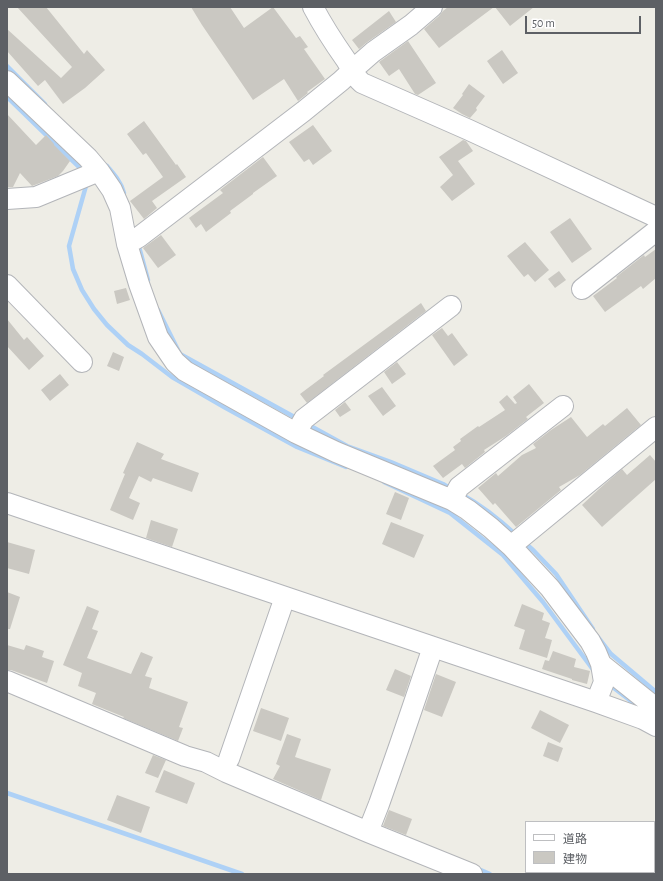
<!DOCTYPE html>
<meta charset="utf-8">
<style>
body{margin:0}
#map{position:relative;width:663px;height:881px;overflow:hidden;background:#eeede6;font-family:"Alegreya Sans","Noto Sans JP",sans-serif}
canvas{display:block}
.frame{position:absolute;inset:0;border:8px solid #5d6065;pointer-events:none}
.legend{position:absolute;left:525px;top:821px;width:130px;height:52px;box-sizing:border-box;background:#fff;border:1px solid #bebfc1;margin:0;padding:5px 7px;list-style:none;font-size:12px;color:#5d6065}
.legend li{display:flex;align-items:center;gap:8px;height:20px}
.legend b{width:20px;border:1px solid #bebfc1}
.scale{position:absolute;left:525px;top:16px;width:116px;height:18px;box-sizing:border-box;border:2px solid #5d6065;border-top:0;padding-left:5px;font-size:12px;line-height:14px;white-space:nowrap;color:#5d6065;-webkit-text-stroke:3px #fff;paint-order:stroke}
</style>
<div id="map">
<canvas width="663" height="881"></canvas>
<div class="frame"></div>
<ul class="legend">
<li><b style="height:5px;background:#fff"></b>道路</li>
<li><b style="height:11px;background:#cac8c2"></b>建物</li>
</ul>
<div class="scale">50 m</div>
</div>
<script>
const context = document.querySelector('canvas').getContext('2d');
context.lineJoin = 'round';
function trace(path, color, width, dash) { context.strokeStyle = color; context.lineWidth = width; context.lineCap = dash ? 'butt' : 'round'; context.setLineDash(dash || []); context.stroke(path); }
function paint(path, color) { context.fillStyle = color; context.fill(path, 'evenodd'); }
trace(new Path2D(`
 M7,66L45,104
 M7,97L83,171
 M107,166C114,174 121,182 124,193
 M85,182L86,186L69,246L73,269L82,290L94,309L107,325L128,345L142,354L172,377L224,407L297,447L346,467
 M138,243L148,280
 M158,310L180,354L298,419
 M307,424L347,446L391,462L443,484L453,490
 M384,482L450,513L503,555L543,602L594,671
 M461,494C481,505 499,519 516,535
 M523,541L534,551L556,574L593,629
 M598,637L611,654L656,692
 M610,685L640,708
 M7,793L242,874
 M476,868L490,874`), '#aed1f6', 4.5);
paint(new Path2D(`
 M17,7H46L84,54L87,50L105,70L85,88L63,104L45,80L38,86L7,51V29L61,78L72,67Z
 M191,7H230L244,28L273,7L296,38L300,36L308,47L304,49L325,79L307,92L308,93L298,101L284,79L253,100L202,25Z
 M448,7H494L439,48L424,29L439,16L443,11Z
 M495,7H534L510,26Z
 M389,11L396,22L366,43L359,49L352,40Z
 M408,41L436,83L418,95L415,94L399,69L389,76L379,62Z
 M502,50L518,73L503,84L487,61Z
 M469,84L485,96L476,108L477,110L470,118L462,114L453,108L463,95L462,94Z
 M7,114L36,145L46,135L54,144V145L70,161L63,171L58,176L32,186L20,173L13,187H7Z
 M144,121L176,165L177,164L186,177L152,201L157,208L144,219L130,201L163,177L146,153L143,155L127,134Z
 M313,125L332,151L313,165L309,159L304,162L289,142Z
 M463,140L466,141L473,151L458,161L475,184L452,201L440,187L453,175L439,157Z
 M263,157L277,176L253,193V194L230,211L231,213L206,232L201,224L196,228L189,218L223,193L220,190Z
 M570,218L592,249L572,263L550,232Z
 M161,235L176,255L158,268L143,248Z
 M525,242L549,270L535,282L528,274L524,277L507,256Z
 M656,249V278L643,289L641,286L605,312L593,296L617,278L616,277L644,255L645,257Z
 M559,271L566,280L555,288L548,279Z
 M126,288L130,300L117,304L114,291Z
 M421,303L426,311L307,403L300,394L324,376L323,375Z
 M7,319L24,340L27,337L44,356L29,370L7,346Z
 M442,328L448,336L452,333L468,355L454,366L432,335Z
 M113,352L124,357L119,371L107,366Z
 M397,362L406,374L392,384L384,372Z
 M60,374L69,385L50,401L41,390Z
 M529,384L544,403L526,417L528,419L506,436L484,450L485,452L465,468L462,464L443,478L433,466L455,450L453,447L461,441L460,439L478,426L479,427L505,410L499,402L507,395L515,404L517,403L513,397Z
 M382,387L396,406L383,416L368,396Z
 M345,402L351,410L340,417L335,410Z
 M627,408L641,425L580,475L559,487L561,490L516,527L495,503L493,505L478,488L496,473L498,476L522,455L536,448L533,444L551,430L571,417L587,437L603,424L605,426Z
 M137,442L164,454L161,459L199,473L192,492L153,478L151,482L139,476L129,498L140,503L133,520L110,510L125,474L123,473Z
 M650,455L656,462V479L602,527L582,505L599,489L622,469L627,475Z
 M395,492L409,498L401,520L386,514Z
 M151,520L178,529L172,547L146,538Z
 M391,522L424,535L414,558L382,544Z
 M7,542L35,550L29,574L7,568Z
 M7,592L20,597L10,629H7Z
 M522,604L544,613L542,620L550,623L545,638L552,640L547,658L519,649L525,630L514,626Z
 M87,606L99,611L92,629L98,631L87,658L131,674L141,652L153,657L145,676L152,678L149,688L188,702L179,727L183,728L178,741L123,718L124,717L92,704L96,693L78,686L82,673L63,665Z
 M7,645L24,650L26,645L44,651L42,657L54,661L47,683L11,670H7Z
 M553,651L576,659L574,667L590,671L587,684L572,680V679L542,669L545,660L549,661Z
 M395,669L411,676L404,697L386,690Z
 M436,674L456,682L442,717L424,710Z
 M261,708L289,718L281,741L253,731Z
 M540,710L569,725L560,743L531,728Z
 M287,734L301,739L295,757L331,769L321,800L273,779L280,766L276,764Z
 M548,742L563,748L558,762L543,756Z
 M153,755L166,760L158,778L145,773Z
 M164,770L195,783L187,804L155,792Z
 M117,795L150,807L141,833L107,820Z
 M389,810L412,819L406,835L383,826Z`), '#cac8c2');
const minor = new Path2D(`
 M313,7C323,26 334,43 346,60C351,68 354,76 362,83L469,130L656,217
 M7,81L88,158L99,171L112,190L120,208L127,244L139,284L158,337L175,362L185,371L296,433L336,452L452,500L468,510L491,528L511,546L550,588L590,641L596,652L601,664L604,682L596,702
 M7,199L36,197L99,171
 M127,244L139,237L304,111L341,81L357,66L373,52L411,25L432,7
 M7,285L82,362
 M582,289L656,231
 M296,433L304,419L451,306
 M452,500L459,487L563,406
 M7,503L596,702L643,719L656,726
 M511,546L656,427
 M601,664L656,708
 M7,681L185,756L206,762L226,772L368,832L472,874
 M229,759L285,597
 M368,832L379,804L400,744L433,647`);
trace(minor, '#b3b5b9', 22);
trace(minor, '#fff', 20);
</script>
